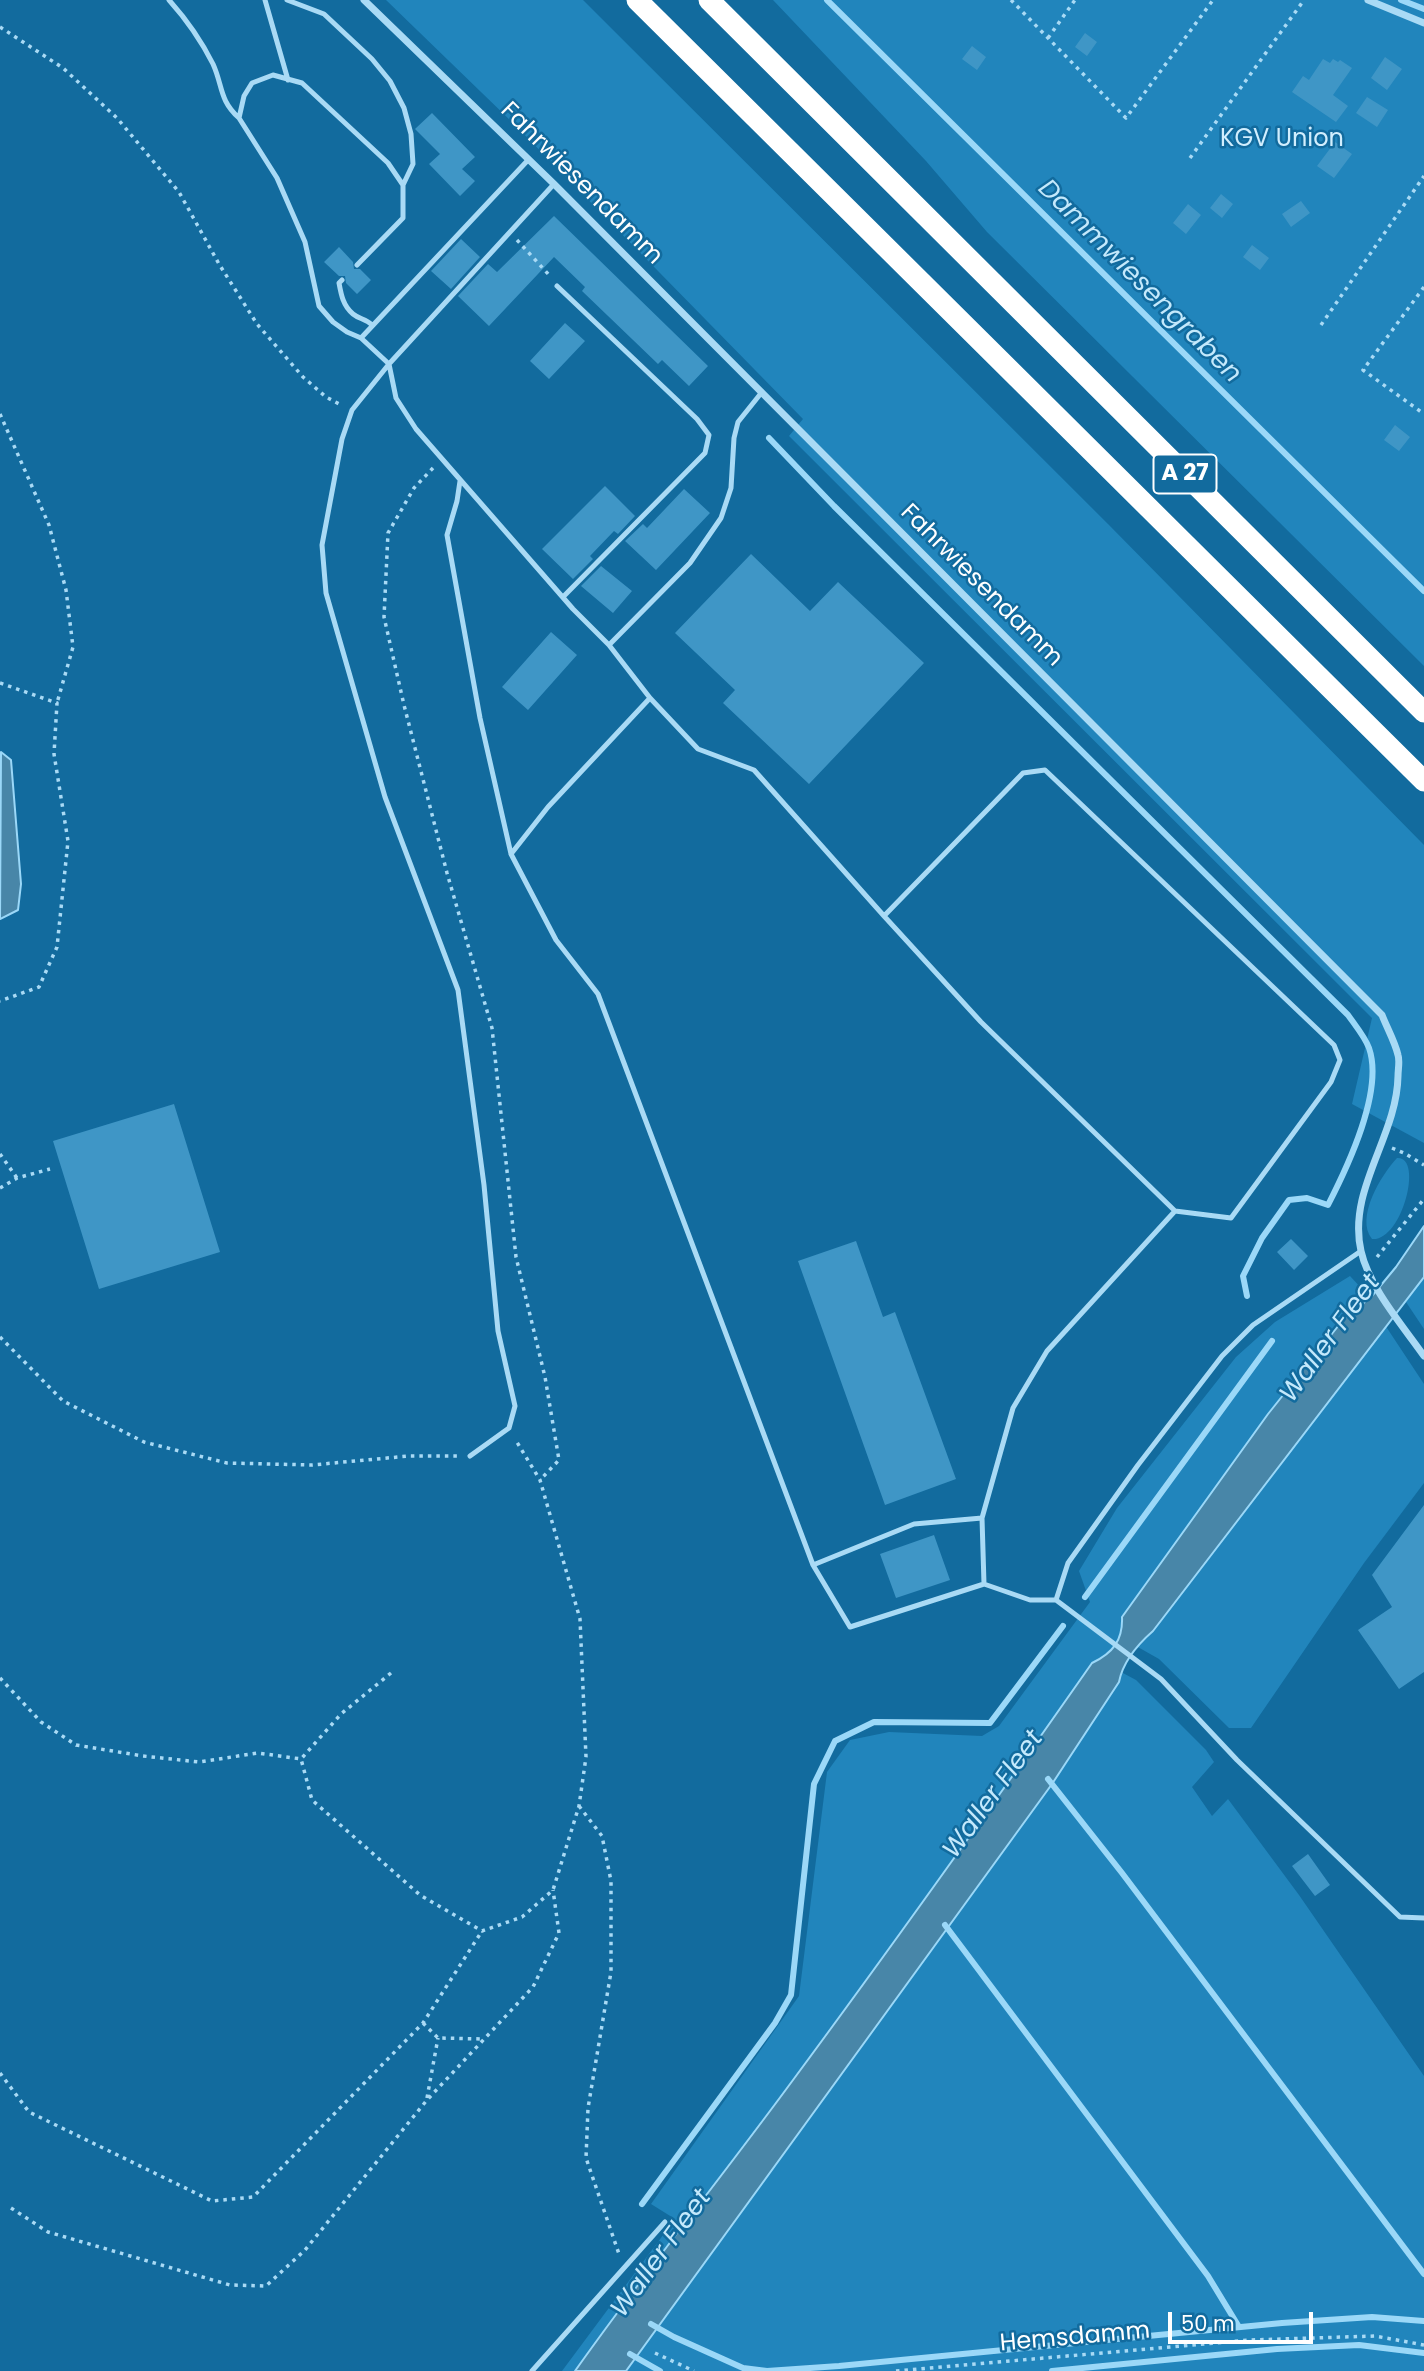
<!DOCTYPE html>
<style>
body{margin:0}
#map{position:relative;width:1424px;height:2371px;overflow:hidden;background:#126b9e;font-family:Poppins,sans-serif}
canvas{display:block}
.scale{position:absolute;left:1168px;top:2312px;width:145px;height:32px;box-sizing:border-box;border:4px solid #fff;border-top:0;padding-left:9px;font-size:21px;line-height:24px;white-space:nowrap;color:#fff;-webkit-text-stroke:5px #126b9e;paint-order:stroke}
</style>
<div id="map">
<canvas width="1424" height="2371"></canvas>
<div class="scale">50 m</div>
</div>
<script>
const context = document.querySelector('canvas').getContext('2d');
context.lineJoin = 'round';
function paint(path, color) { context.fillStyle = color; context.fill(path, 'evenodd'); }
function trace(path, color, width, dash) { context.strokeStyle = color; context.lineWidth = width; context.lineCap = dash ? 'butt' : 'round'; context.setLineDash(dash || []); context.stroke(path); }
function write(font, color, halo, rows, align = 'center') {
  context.font = font + ' Poppins,sans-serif'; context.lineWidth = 5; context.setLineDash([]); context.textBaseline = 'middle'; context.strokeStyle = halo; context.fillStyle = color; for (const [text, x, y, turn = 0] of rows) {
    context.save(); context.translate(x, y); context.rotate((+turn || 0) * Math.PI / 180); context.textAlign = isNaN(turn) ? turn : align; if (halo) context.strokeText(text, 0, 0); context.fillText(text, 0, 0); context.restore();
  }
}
paint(new Path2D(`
 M386,0H583L1108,524L1424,845V1143L1352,1104L1372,1018L789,436L803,419L513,123Z
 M773,0H1424V666L987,232L926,161Z
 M1397,1158C1424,1156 1402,1242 1372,1239C1355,1218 1381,1175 1397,1158Z
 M1350,1276L1363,1290L1356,1296L1122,1617C1123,1640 1113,1653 1092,1663C993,1804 894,1945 792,2082C719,2179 644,2273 575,2371H562L675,2219L651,2204L799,1996L827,1772L850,1740L889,1732L982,1736L999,1726L1090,1602L1079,1571L1117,1508L1236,1357L1275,1322Z
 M1424,1277V1329L1406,1302Z
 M1385,1325L1424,1384V1483L1364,1563L1251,1728H1229L1159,1659L1136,1646L1153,1631Z
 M1121,1672L1136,1680L1206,1750L1214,1762L1192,1787L1212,1816L1228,1799L1299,1895L1424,2076V2371H626L1052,1784L1119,1682Z`), '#2185bc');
const water = new Path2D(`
 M1,752L11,760L21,884L18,910L0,919Z
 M1424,1226V1277L1153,1631C1137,1645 1123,1661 1119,1682L1052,1784L626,2371H575C645,2272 721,2178 793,2080C895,1942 994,1803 1092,1663C1113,1653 1123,1640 1122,1617L1268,1414L1343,1320L1372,1296L1396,1267Z`);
paint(water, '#4886a8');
trace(water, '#9bd8f8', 2);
trace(new Path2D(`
 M827,0L1424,591
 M1401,0L1424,9
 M769,438L834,506L1348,1015C1355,1025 1365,1037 1369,1048C1384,1091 1348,1166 1328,1205L1307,1198L1289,1200L1262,1238L1243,1276L1247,1296
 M1085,1597L1272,1341
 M1048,1779L1122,1873L1424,2274
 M945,1925L1208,2276L1239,2327
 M642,2204L775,2023L791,1995L814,1784L835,1741L874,1722L990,1723L1063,1626
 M651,2324L674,2337L743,2368L767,2371L839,2366L1282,2323L1372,2317L1424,2321
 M630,2354L660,2371
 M1052,2371L1277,2349L1359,2345L1424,2353`), '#9bd8f8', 6);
paint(new Path2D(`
 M1085,33L1097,42L1087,56L1075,47Z
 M972,46L986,57L977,70L962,59Z
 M1385,57L1402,69L1387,90L1371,78Z
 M1323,59L1330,63L1333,59L1338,62L1340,60L1352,68L1333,95L1348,106L1336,122L1292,92L1303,76L1309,80Z
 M1367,97L1388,110L1377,127L1356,113Z
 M432,113L475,157L462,169L475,181L460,196L429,164L440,154L415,129Z
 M1335,142L1352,154L1334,178L1317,166Z
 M1221,194L1233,204L1222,218L1210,208Z
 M1301,201L1310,213L1291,227L1282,214Z
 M1188,204L1201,215L1186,234L1173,223Z
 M554,216L708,366L689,386L662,360L658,364L582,291L585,287L554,257L489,326L458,296L488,264L497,272Z
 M461,239L480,257L451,289L431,271Z
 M1252,245L1269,258L1260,270L1243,257Z
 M339,247L353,262L354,269H360L371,280L357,294L346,283L345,276H339L324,262Z
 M565,323L585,341L549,379L530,361Z
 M1395,425L1410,437L1399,451L1384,440Z
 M605,486L635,516L618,534L614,531L590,556L593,559L573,579L542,549Z
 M684,489L710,513L656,570L625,541L643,524L647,528Z
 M751,554L810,611L838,582L924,663L809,784L723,703L735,690L675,633Z
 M601,566L632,591L613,613L581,586Z
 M551,632L577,655L528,710L502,687Z
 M174,1104L220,1252L99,1289L53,1141Z
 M1291,1239L1308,1256L1294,1270L1277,1252Z
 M856,1241L883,1317L895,1312L956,1479L885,1505L798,1261Z
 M1424,1505V1672L1399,1689L1358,1630L1392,1607L1372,1575Z
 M934,1535L950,1580L896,1598L880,1554Z
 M1308,1854L1330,1885L1315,1896L1292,1866Z`), '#3f96c6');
trace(new Path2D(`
 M1011,0L1126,118L1213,0
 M0,27L63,68L117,118L179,192L219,264L257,324L303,377L326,397L341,405
 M1048,38L1075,0
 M1190,158L1304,0
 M517,240L550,276
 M1424,287L1363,370L1424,414
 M1321,325L1424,176
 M0,414L49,525L66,590L73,647L57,703
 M433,468L414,488L388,533L384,617L404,705L447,873L492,1028L516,1257L545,1377L559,1460L540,1480
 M0,683L57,703L54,754L68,841L57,947L39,987L0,1001
 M1392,1148L1404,1153L1424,1165
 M0,1154L17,1178
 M0,1188L17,1178L50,1169
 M1377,1257L1424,1199
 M0,1337L63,1401L144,1442L227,1463L312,1465L409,1456H461
 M391,1673L341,1714L301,1759L312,1800L420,1895L482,1931L522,1917L553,1890L579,1806L586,1757L580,1619L540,1480L515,1439
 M0,1678L41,1722L76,1745L143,1756L199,1762L258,1753L301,1759
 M579,1806L602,1836L611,1881V1972L588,2108L586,2158L619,2254
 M423,2023L438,2038L484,2039
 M0,2073L29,2112L212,2201L253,2197L423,2023L482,1931
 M427,2098L438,2038
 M11,2208L48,2232L230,2285L266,2286L305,2250L427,2100L533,1987L559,1933L553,1890
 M655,2353L694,2371
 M896,2371L1250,2340L1375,2336L1424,2345`), '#a9daf5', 3.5, [3.5, 5]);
trace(new Path2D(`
 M169,0C187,20 201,40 213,64C223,86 219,100 239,118
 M265,0L288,80
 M287,0L324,14L372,59L390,81L404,108L411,134L413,164L403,185
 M357,265L403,218V185L388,163L302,83L273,75L252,83L244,96L239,118L277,178L305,242L319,306L333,322L347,332L361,338L389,364L396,398L416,429L573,609L609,645L650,698L548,807L511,854
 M342,280L339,283C341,294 343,306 353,314C359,319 366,319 372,325
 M557,286L697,419L709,435L705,453L563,597
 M361,338L529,159
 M460,481L457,501L447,535L480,718L511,854L556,940L598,994L813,1565L850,1627L984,1584L1030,1600H1056
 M609,645L690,563L721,518L731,488L734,438L738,422L762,392
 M650,698L698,749L754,770L884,916L1023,773L1045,770L1334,1045L1340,1060L1331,1082L1231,1218L1175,1211L1047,1351L1013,1408L982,1518L984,1584
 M884,916L981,1022L1175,1211
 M1361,1251L1253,1325L1222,1356L1138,1465L1068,1563L1056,1600L1161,1679L1237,1760L1400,1917L1424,1918
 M470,1456L509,1428L515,1406L498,1331L484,1185L458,990L385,797L326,593L322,545L342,439L352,410L389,364L554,184
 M813,1565L914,1524L982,1518
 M532,2371L665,2222`), '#a9daf5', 5);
trace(new Path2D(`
 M364,0L554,184L1382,1015C1387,1028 1395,1042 1398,1055C1400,1061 1398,1069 1398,1076C1397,1137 1347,1189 1361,1251C1369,1287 1403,1326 1424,1356
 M1368,0L1424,23`), '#a9daf5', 7);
trace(new Path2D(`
 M637,0L1424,781
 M709,0L1424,712`), '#fff', 21);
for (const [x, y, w] of [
 [1185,474,63]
]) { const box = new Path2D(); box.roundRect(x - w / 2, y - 19.5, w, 39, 5); context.fillStyle = '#126b9e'; context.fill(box); trace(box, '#fff', 2); }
write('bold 23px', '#fff', null, [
 ["A 27",1185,474]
]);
write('24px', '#d1eefe', '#126b9e', [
 ["KGV Union",1282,140]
]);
write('24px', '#fff', '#126b9e', [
 ["Fahrwiesendamm",581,184,45],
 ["Fahrwiesendamm",981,586,45],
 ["Hemsdamm",1075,2338,-5]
]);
write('italic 26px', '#c4e9fc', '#126b9e', [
 ["Dammwiesengraben",1139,282,45],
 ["Waller Fleet",1331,1339,-54],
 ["Waller Fleet",994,1795,-54],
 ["Waller Fleet",662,2254,-54]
]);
</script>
